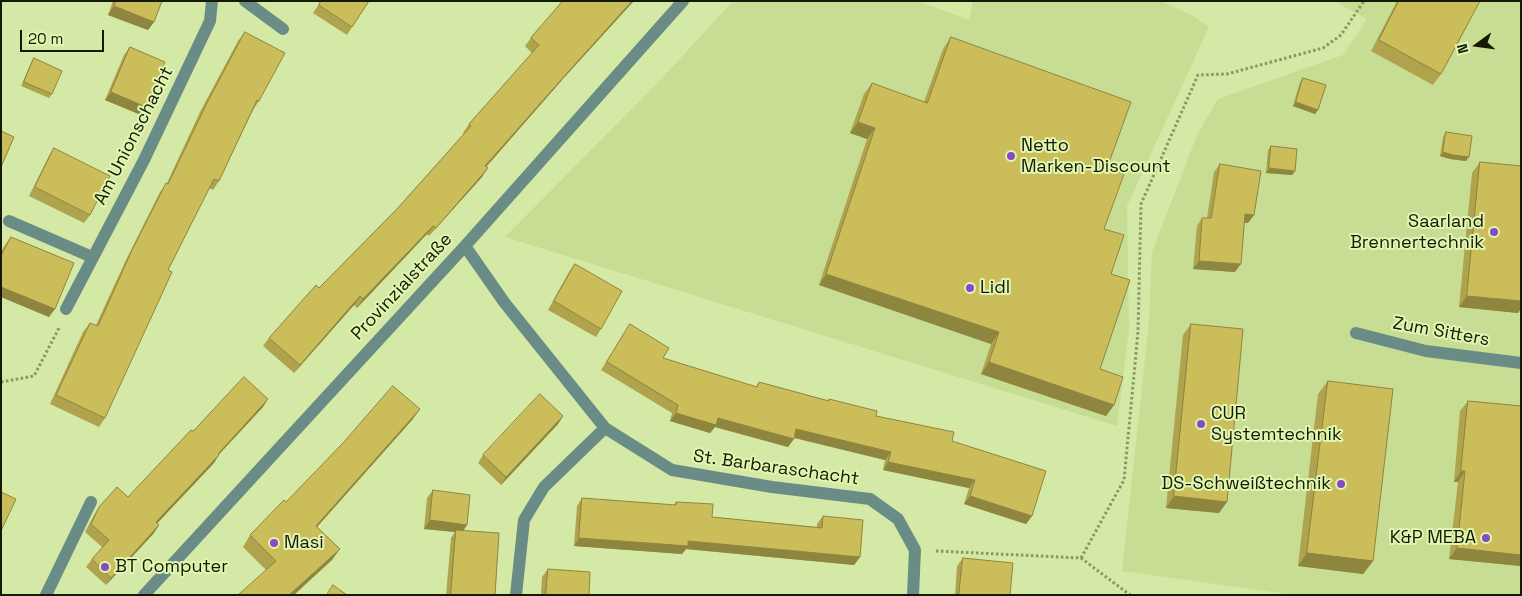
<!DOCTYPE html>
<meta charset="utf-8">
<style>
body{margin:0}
#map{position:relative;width:1522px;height:596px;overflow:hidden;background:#d4e9a5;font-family:"Space Grotesk",sans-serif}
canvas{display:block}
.frame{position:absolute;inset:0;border:2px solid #141a02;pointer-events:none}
.north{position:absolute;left:1452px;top:20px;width:50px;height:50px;-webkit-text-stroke:4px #e1f6b2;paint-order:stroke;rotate:256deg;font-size:14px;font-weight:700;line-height:20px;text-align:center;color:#141a02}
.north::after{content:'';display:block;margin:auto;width:18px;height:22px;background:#141a02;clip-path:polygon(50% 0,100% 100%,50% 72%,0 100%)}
.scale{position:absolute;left:20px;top:30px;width:84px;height:22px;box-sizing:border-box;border:2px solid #141a02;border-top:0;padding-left:6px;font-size:15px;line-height:18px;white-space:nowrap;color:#141a02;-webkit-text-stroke:4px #e1f6b2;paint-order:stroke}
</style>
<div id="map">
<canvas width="1522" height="596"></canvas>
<div class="frame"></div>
<div class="north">N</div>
<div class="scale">20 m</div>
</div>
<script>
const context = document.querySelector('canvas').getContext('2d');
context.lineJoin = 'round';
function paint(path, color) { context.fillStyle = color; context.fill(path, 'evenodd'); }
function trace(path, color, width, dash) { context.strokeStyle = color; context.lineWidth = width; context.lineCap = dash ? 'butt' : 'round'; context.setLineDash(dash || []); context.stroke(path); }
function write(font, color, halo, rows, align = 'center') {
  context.font = font + ' "Space Grotesk",sans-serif'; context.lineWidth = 4; context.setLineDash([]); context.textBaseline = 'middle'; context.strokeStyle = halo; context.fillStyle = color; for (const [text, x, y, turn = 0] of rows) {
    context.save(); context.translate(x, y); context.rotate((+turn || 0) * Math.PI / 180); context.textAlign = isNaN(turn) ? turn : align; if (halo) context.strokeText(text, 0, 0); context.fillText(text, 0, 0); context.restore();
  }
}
paint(new Path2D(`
 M733,1H918L969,20L973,1H1161L1193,16L1209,27L1127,206L1129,329L1117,426L505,237L665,75Z
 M1334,1H1521V595H1294L1122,571L1149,322L1152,252L1197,135L1218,99L1343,55L1367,19Z`), '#c7dd93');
trace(new Path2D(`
 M1,382L34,376L59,328
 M936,551L1081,558L1130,595
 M1081,558L1124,480L1138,332L1141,204L1198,75L1227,74L1323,48L1341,35L1364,1`), '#879664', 3, [2.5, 2.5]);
trace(new Path2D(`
 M245,1L283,29
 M9,221L92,257
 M465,246L504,302L605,428L672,470L772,487L870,499L898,519L915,550L913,595
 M66,309L144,160L210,21L212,1
 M1356,333L1426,351L1521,363
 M46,595L91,502
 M144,595L465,246L683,1
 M516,595L524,520L544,487L605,428`), '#698d86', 12);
paint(new Path2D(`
 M113,1H162L154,22L148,30L108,15Z
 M321,1H369L347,35L313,13Z
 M563,1L562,80L486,167L482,177L429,236L427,234L357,308L354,305L294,373L263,346L269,338L319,288L396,210L464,134L463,133L469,124L532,53L525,46L531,38Z
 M1397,1H1480L1441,74L1433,85L1371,51Z
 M245,32L259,101L253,110L219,181L213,190L209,188L168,270L105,418L99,427L50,404L83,332L90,323L96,325L126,260L160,192L167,183L200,112L238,41Z
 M951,37L1107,168L1104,229L1111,274L1100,369L1114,405L1106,416L981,374L991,344L819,285L867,139L850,133L864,94L872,83L924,102L943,49Z
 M130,47L146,107L141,115L105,100L124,55Z
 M34,58L52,94L49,98L21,86L31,63Z
 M1303,78L1318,110L1315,114L1293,106L1300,82Z
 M1446,132L1466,161L1450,159L1440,156L1443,137Z
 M1271,146L1295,171L1292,175L1266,173L1268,150Z
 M54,148L90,215L84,223L29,196L49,156Z
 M1480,162L1518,313L1459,307L1472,173Z
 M1220,164L1254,215L1248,223H1244L1235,272L1193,269L1197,226L1202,218H1207L1214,172Z
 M11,237L49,317L1,297V252L5,245Z
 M575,264L601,329L596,337L548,310L569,272Z
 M630,324L663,358L756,387L759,382L828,401L829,399L876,416L952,441L1032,516L1026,524L964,504L969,488L883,470L885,460L794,438L788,447L715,427L710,433L670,421L672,413L601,370Z
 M1191,324L1219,513L1166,508L1183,335Z
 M1328,381L1373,561L1363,574L1298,566L1318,394Z
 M1468,401L1521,406V566L1449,559L1458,482H1454L1460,411Z
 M263,407L218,455L214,463L157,523L159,525L154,533L106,585L86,567L92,559L102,547L85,532L94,515L99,507L128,497L193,431Z
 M420,409L412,420L317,527L332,560L266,570L243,547L250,535Z
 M563,416L558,424L501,485L478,463L483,455Z
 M433,490L463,530L495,595H446L451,538L455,532L424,529L427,498Z
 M582,498L674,505L676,502L712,517L817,527V524L823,516L860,557L854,565L686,549L682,554L574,546L577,506Z
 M963,558L1010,595H955L957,566Z
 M548,569L589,595H541L542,577Z`), '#afa34d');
paint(new Path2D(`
 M632,1H634L562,80L479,175L485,166L568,72Z
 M114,6L154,22L148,30L108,15Z
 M111,92L146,107L141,115L105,100Z
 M1296,102L1318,110L1315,114L1293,106Z
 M858,122L875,128L867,139L850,133Z
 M1443,152L1469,157L1466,161L1450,159L1440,156Z
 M488,168L482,177L429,236L436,228Z
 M1269,168L1295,171L1292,175L1266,173Z
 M1245,214L1254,215L1248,223L1239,222Z
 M433,226L427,234L357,308L363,299Z
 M1199,261L1241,264L1235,272L1193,269Z
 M826,274L999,332L991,344L819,285Z
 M1,287L55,309L49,317L1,297Z
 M360,296L354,305L294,373L300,365Z
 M1467,296L1521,301V309L1518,313L1459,307Z
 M989,362L1114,405L1106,416L981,374Z
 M268,399L263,407L212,462L218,454Z
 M420,409L412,420L308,537L316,526Z
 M676,413L718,418L794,439L788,447L715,427L710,433L670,421Z
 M563,416L558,424L501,485L506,477Z
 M796,429L891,452L885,460L791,437Z
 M219,455L214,463L151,530L156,522Z
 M888,462L975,480L969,488L883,470Z
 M1461,471H1465L1458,482H1454Z
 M970,496L1032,516L1026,524L964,504Z
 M1174,496L1227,502L1219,513L1166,508Z
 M430,520L467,525L462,533L456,530L455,532L424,529Z
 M159,525L154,533L106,585L111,578Z
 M579,538L688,541L860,557L854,565L686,549L682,554L574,546Z
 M1457,548L1521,555V566L1449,559Z
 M340,549L332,560L294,595H289Z
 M1307,553L1373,561L1363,574L1298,566Z`), '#8e853f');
const building = new Path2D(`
 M116,1H162L154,22L114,6Z
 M321,1H369L352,27L319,5Z
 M563,1H632L568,72L485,166L488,168L436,228L433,226L363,299L360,296L300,365L269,338L316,285L319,288L396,210L471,126L469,124L539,45L531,38Z
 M1399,1H1480L1441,74L1379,40Z
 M245,32L285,53L259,101L257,100L219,181L214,179L168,270L172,272L105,418L56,395L90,323L98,326L132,250L166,183L168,184L207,103Z
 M951,37L1131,102L1107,168L1124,174L1104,229L1124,235L1111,274L1130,280L1100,369L1123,377L1114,405L989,362L999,332L826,274L875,128L858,122L872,83L927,103Z
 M130,47L165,62L146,107L111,92Z
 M34,58L62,71L52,94L24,82Z
 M1303,78L1326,85L1318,110L1296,102Z
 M1,131L14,137L1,167Z
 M1446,132L1472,136L1469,157L1453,155L1443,152Z
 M1271,146L1297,149L1295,171L1269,168Z
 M54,148L110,176L90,215L35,187Z
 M1480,162L1521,166V301L1467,296Z
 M1220,164L1261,171L1254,215L1245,214L1241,264L1199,261L1202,218H1211Z
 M11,237L74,263L55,309L1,287V256Z
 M575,264L622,291L601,329L554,301Z
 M630,324L669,348L663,358L757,387L759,382L829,401V399L877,411L876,416L954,432L952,441L1046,471L1032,516L970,496L975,480L888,462L891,452L796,429L794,439L718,418L716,425L676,413L678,405L607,362Z
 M1191,324L1243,329L1227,502L1174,496Z
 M244,377L268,399L218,454L219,455L156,522L159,525L111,578L92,559L109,540L91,524L99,507L117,487L128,497L191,430L193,431Z
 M1328,381L1393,389L1373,561L1307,553Z
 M393,386L420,409L316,526L340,549L289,595H238L276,561L250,535L284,500L286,502L343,443Z
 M540,394L563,416L506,477L483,455Z
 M1468,401L1521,406V555L1457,548L1465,471H1461Z
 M433,490L470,495L467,525L430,520Z
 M1,492L16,499L1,531Z
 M582,498L676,505V502L713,504L712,517L822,528L823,516L863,520L860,557L688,541V546L579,538Z
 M456,530L499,533L495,595H451Z
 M963,558L1013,563L1010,595H959Z
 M548,569L590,572L589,595H546Z
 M333,585L347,595H327Z`);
paint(building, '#cbbe5a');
trace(building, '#8e853f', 1);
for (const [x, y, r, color] of [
 [1011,156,5,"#844cc3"],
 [1494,232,5,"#844cc3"],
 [970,288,5,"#844cc3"],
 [1201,424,5,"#844cc3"],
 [1341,484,5,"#844cc3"],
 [1486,538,5,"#844cc3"],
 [274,543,5,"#844cc3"],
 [105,567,5,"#844cc3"]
]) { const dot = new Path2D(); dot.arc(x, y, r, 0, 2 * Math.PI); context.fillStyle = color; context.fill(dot); trace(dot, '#e1f6b2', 2); }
write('18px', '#141a02', '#e1f6b2', [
 ["Am Unionschacht",134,136,-63],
 ["Provinzialstraße",402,287,-47],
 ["Zum Sitters",1441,332,10],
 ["St. Barbaraschacht",776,468,8]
]);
write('18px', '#141a02', '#e1f6b2', [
 ["Netto",1021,146],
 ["Marken-Discount",1021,167],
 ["Saarland",1484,222,"right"],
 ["Brennertechnik",1484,243,"right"],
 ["Lidl",980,288],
 ["CUR",1211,414],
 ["Systemtechnik",1211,435],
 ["DS-Schweißtechnik",1331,484,"right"],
 ["K&P MEBA",1476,538,"right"],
 ["Masi",284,543],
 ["BT Computer",115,567]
], 'left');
</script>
